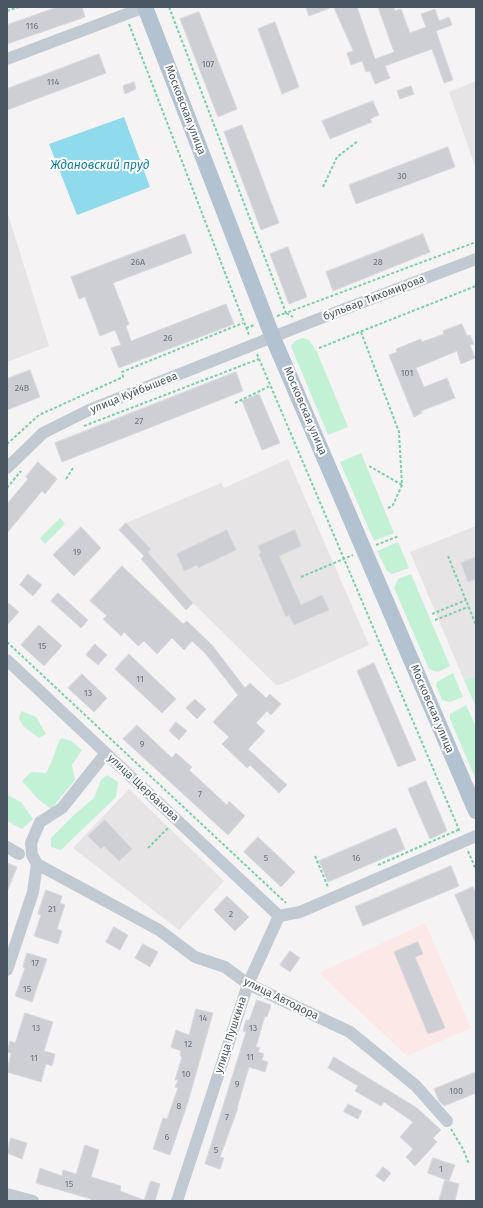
<!DOCTYPE html>
<meta charset="utf-8">
<style>
body{margin:0}
#map{position:relative;width:483px;height:1208px;overflow:hidden;background:#f5f3f3;font-family:"Fira Sans",sans-serif}
canvas{display:block}
.frame{position:absolute;inset:0;border:8px solid #4a5661;pointer-events:none}
</style>
<div id="map">
<canvas width="483" height="1208"></canvas>
<div class="frame"></div>
</div>
<script>
const context = document.querySelector('canvas').getContext('2d');
context.lineJoin = 'round';
function paint(path, color) { context.fillStyle = color; context.fill(path, 'evenodd'); }
function trace(path, color, width, dash) { context.strokeStyle = color; context.lineWidth = width; context.lineCap = dash ? 'butt' : 'round'; context.setLineDash(dash || []); context.stroke(path); }
function write(font, color, halo, rows, align = 'center') {
  context.font = font + ' "Fira Sans",sans-serif'; context.lineWidth = 4; context.setLineDash([]); context.textBaseline = 'middle'; context.strokeStyle = halo; context.fillStyle = color; for (const [text, x, y, turn = 0] of rows) {
    context.save(); context.translate(x, y); context.rotate((+turn || 0) * Math.PI / 180); context.textAlign = isNaN(turn) ? turn : align; if (halo) context.strokeText(text, 0, 0); context.fillText(text, 0, 0); context.restore();
  }
}
paint(new Path2D(`
 M476,81V169L449,92Z
 M7,211L49,346L7,362Z
 M288,459L369,645L282,684L276,685L193,603L148,553L151,549L126,523L221,483L224,488Z
 M476,526V676L464,680L410,552Z
 M129,789L224,881L179,930L73,848Z`), '#e6e4e5');
paint(new Path2D(`
 M425,923L471,1028L407,1056L319,973Z`), '#fce8e6');
paint(new Path2D(`
 M303,338L309,340L317,352L348,427L328,435L292,349L291,346L295,341Z
 M361,453L394,533L374,541L340,462Z
 M60,518L65,524L45,544L40,538Z
 M398,542L409,568L392,574L387,571L377,551Z
 M411,574L450,666L438,672L429,669L394,588L398,579Z
 M453,673L463,697L450,702L442,700L436,686L437,682Z
 M476,676V707L464,680Z
 M466,705L476,727V780L450,719V714Z
 M21,711L36,717L46,734L39,738L23,726L19,718Z
 M61,738L71,741L82,750L72,765L75,780L51,809L38,799L22,781L31,772L46,773C53,762 55,749 61,738Z
 M107,775L118,782L116,797L61,850L51,847V838L74,815L94,798L101,780Z
 M7,795L21,802L33,819L22,829L7,821Z`), '#c3f1d5');
paint(new Path2D(`
 M124,117L150,187L77,215L49,144Z`), '#90daee');
const building = new Path2D(`
 M58,7H82L85,17L7,44V25Z
 M306,7H330V8L309,16Z
 M334,7H357L375,59L394,52L378,7H394L395,11L401,9L410,33L426,27L421,14L435,9L439,21L449,17L452,25L436,31L453,80L444,83L432,49L385,66L390,78L375,84L370,71L366,72L362,61L351,65L347,53L353,51Z
 M199,12L237,109L218,117L180,19Z
 M275,22L299,87L282,94L258,29Z
 M99,54L106,73L7,110V89Z
 M134,82L136,89L125,94L123,86Z
 M411,86L414,94L400,99L397,91Z
 M373,101L379,115L370,119L372,122L330,139L322,121Z
 M242,125L279,223L261,230L224,132Z
 M448,147L455,167L356,204L349,185Z
 M185,234L192,253L113,283L129,324L126,326L131,341L226,304L234,324L119,368L111,348L121,345L115,330L100,336L85,297L79,299L71,277Z
 M423,234L430,252L333,291L326,272Z
 M288,247L307,297L289,304L270,254Z
 M462,324L467,336L470,335L474,344L470,345L475,358L461,364L457,351L416,368L424,387L447,378L455,398L421,411L422,413L414,417L389,355L397,352L396,349L421,339L422,342L444,334L443,331Z
 M30,370L40,397L7,410V379Z
 M236,372L243,391L62,462L55,443Z
 M259,394L280,443L262,450L242,401Z
 M38,462L57,479L45,494L42,491L7,533V504L28,479L26,477Z
 M126,523L151,549L148,553L193,603L186,610L141,559L144,556L119,530Z
 M81,527L101,548L74,576L53,555Z
 M227,530L236,550L198,568L197,565L184,571L177,554Z
 M295,530L301,546L279,556L301,605L322,595L329,610L294,625L289,615L286,617L259,554L261,553L258,546Z
 M476,557V579L468,582L461,563Z
 M122,566L183,624L187,621L212,645L245,688L250,683L266,698L270,694L281,704L271,715L267,711L256,723L265,731L248,749L287,785L279,793L250,765L247,768L222,744L229,737L213,722L238,695L205,653L192,641L184,650L172,638L157,654L144,641L138,646L124,632L121,636L103,619L107,616L90,601Z
 M28,574L42,585L33,596L20,585Z
 M58,593L88,620L81,628L51,601Z
 M7,602L19,612L7,625Z
 M39,625L62,646L44,666L21,645Z
 M95,644L107,655L98,665L86,655Z
 M129,654L176,699L162,713L115,669Z
 M374,663L416,760L398,767L357,671Z
 M82,674L107,698L94,712L68,688Z
 M195,699L206,709L197,719L186,708Z
 M176,722L187,731L179,740L169,731Z
 M137,725L172,758L176,753L192,767L189,770L227,805L229,801L245,816L228,835L123,739Z
 M426,781L447,831L430,839L408,789Z
 M105,820L132,849L119,861L104,846L101,849L88,836Z
 M396,828L405,849L328,882L319,861Z
 M258,837L295,872L281,887L244,852Z
 M7,863L17,867L7,892Z
 M451,866L459,886L363,926L355,907Z
 M473,887L476,893V944L455,895Z
 M46,890L62,896L60,903L65,905L57,929L62,931L58,944L34,936L41,915L38,914Z
 M227,896L249,917L235,931L214,910Z
 M114,927L128,935L120,950L106,942Z
 M418,942L423,954L415,957L445,1028L428,1034L394,952Z
 M143,944L158,952L150,967L135,958Z
 M290,951L300,958L290,972L280,965Z
 M27,953L47,959L32,1002L15,996L25,968L23,967Z
 M257,1000L271,1005L267,1017L265,1016L256,1047L260,1048L258,1052L264,1054L262,1060L268,1062L265,1072L249,1067L237,1108H238L220,1157L224,1158L220,1169L205,1164L246,1032L243,1031L246,1020H249Z
 M196,1009L213,1013L188,1102L170,1155L153,1149L163,1118L167,1119L178,1088L175,1087L178,1080H175L182,1057L180,1056L181,1051L171,1047L176,1030L189,1035Z
 M25,1013L53,1022L44,1051L55,1054L52,1066L46,1064L41,1082L7,1072L11,1053L7,1052L10,1041L15,1043Z
 M334,1057L417,1108L441,1130L433,1138L437,1142L415,1166L406,1157L413,1149L400,1137L413,1122L384,1102L381,1106L355,1091L358,1086L328,1068Z
 M476,1072V1093L444,1106L439,1101L434,1089Z
 M348,1104L362,1111L358,1119L344,1112Z
 M11,1138L27,1143L22,1159L7,1153Z
 M85,1145L99,1150L91,1177L121,1186L120,1191L144,1200L143,1201H90L91,1199L36,1183L40,1168L62,1176L63,1170L76,1174Z
 M433,1158L455,1165L449,1181L428,1173Z
 M383,1167L391,1173L384,1182L376,1176Z
 M445,1180L459,1184L455,1201H439Z
 M151,1181L160,1184L155,1201H144Z`);
paint(building, '#cdcfd5');
trace(building, '#d7d9de', 1);
trace(new Path2D(`
 M169,7L286,313L476,242
 M7,11L19,7
 M129,24L249,335
 M323,187L337,157L358,141
 M277,316L286,313L293,317
 M246,328L254,325
 M361,332L399,432L402,485L393,505L387,509
 M319,348L476,286
 M257,354L460,832
 M235,403L270,386
 M84,426L259,359
 M7,444L39,415L123,377L122,372L243,323
 M369,466L402,485
 M66,479L73,468
 M7,488L21,471
 M376,545L399,536
 M448,556L476,625
 M301,577L353,555
 M432,614L466,600
 M435,620L468,607
 M7,642L286,903
 M148,848L169,827
 M468,851L476,870
 M315,856L328,887
 M378,865L458,830
 M451,1129L463,1149L469,1164`), '#7ad0a6', 2, [3, 2]);
trace(new Path2D(`
 M7,59L145,7
 M7,468L43,433L89,410L308,323L476,259
 M7,660L279,916
 M7,847L19,854
 M37,864L159,930L195,957L225,967L248,984L350,1032L416,1086L447,1121
 M37,864L32,855L31,843L40,822L62,808L106,753
 M279,916L300,912L476,836
 M7,970L33,892L37,864
 M7,1194L33,1201
 M177,1201L248,984L279,916`), '#c1cad2', 12);
trace(new Path2D(`
 M145,7L273,338L476,811`), '#b3c2d1', 16);
write('9px', '#6b747e', null, [
 ["116",32,26],
 ["107",208,64],
 ["114",53,82],
 ["30",402,176],
 ["26А",138,262],
 ["28",378,262],
 ["26",168,338],
 ["101",407,373],
 ["24В",22,388],
 ["27",139,421],
 ["19",77,552],
 ["15",42,646],
 ["11",140,679],
 ["13",88,693],
 ["9",142,744],
 ["7",200,794],
 ["5",266,858],
 ["16",356,858],
 ["21",52,909],
 ["2",231,914],
 ["17",35,963],
 ["15",27,989],
 ["14",203,1018],
 ["13",36,1028],
 ["13",253,1028],
 ["12",188,1044],
 ["11",250,1057],
 ["11",34,1058],
 ["10",186,1074],
 ["9",237,1084],
 ["100",456,1091],
 ["8",179,1106],
 ["7",227,1117],
 ["6",167,1137],
 ["5",216,1150],
 ["1",441,1169],
 ["15",69,1184]
]);
write('11px', '#4a5661', '#fff', [
 ["Московская улица",185,110,69],
 ["бульвар Тихомирова",374,298,-21],
 ["улица Куйбышева",134,393,-22],
 ["Московская улица",305,411,67],
 ["Московская улица",432,709,67],
 ["улица Щербакова",143,788,43],
 ["улица Автодора",281,999,26],
 ["улица Пушкина",231,1035,-72]
]);
write('italic 12px', '#0c7c9b', '#fff', [
 ["Ждановский пруд",100,166]
]);
</script>
